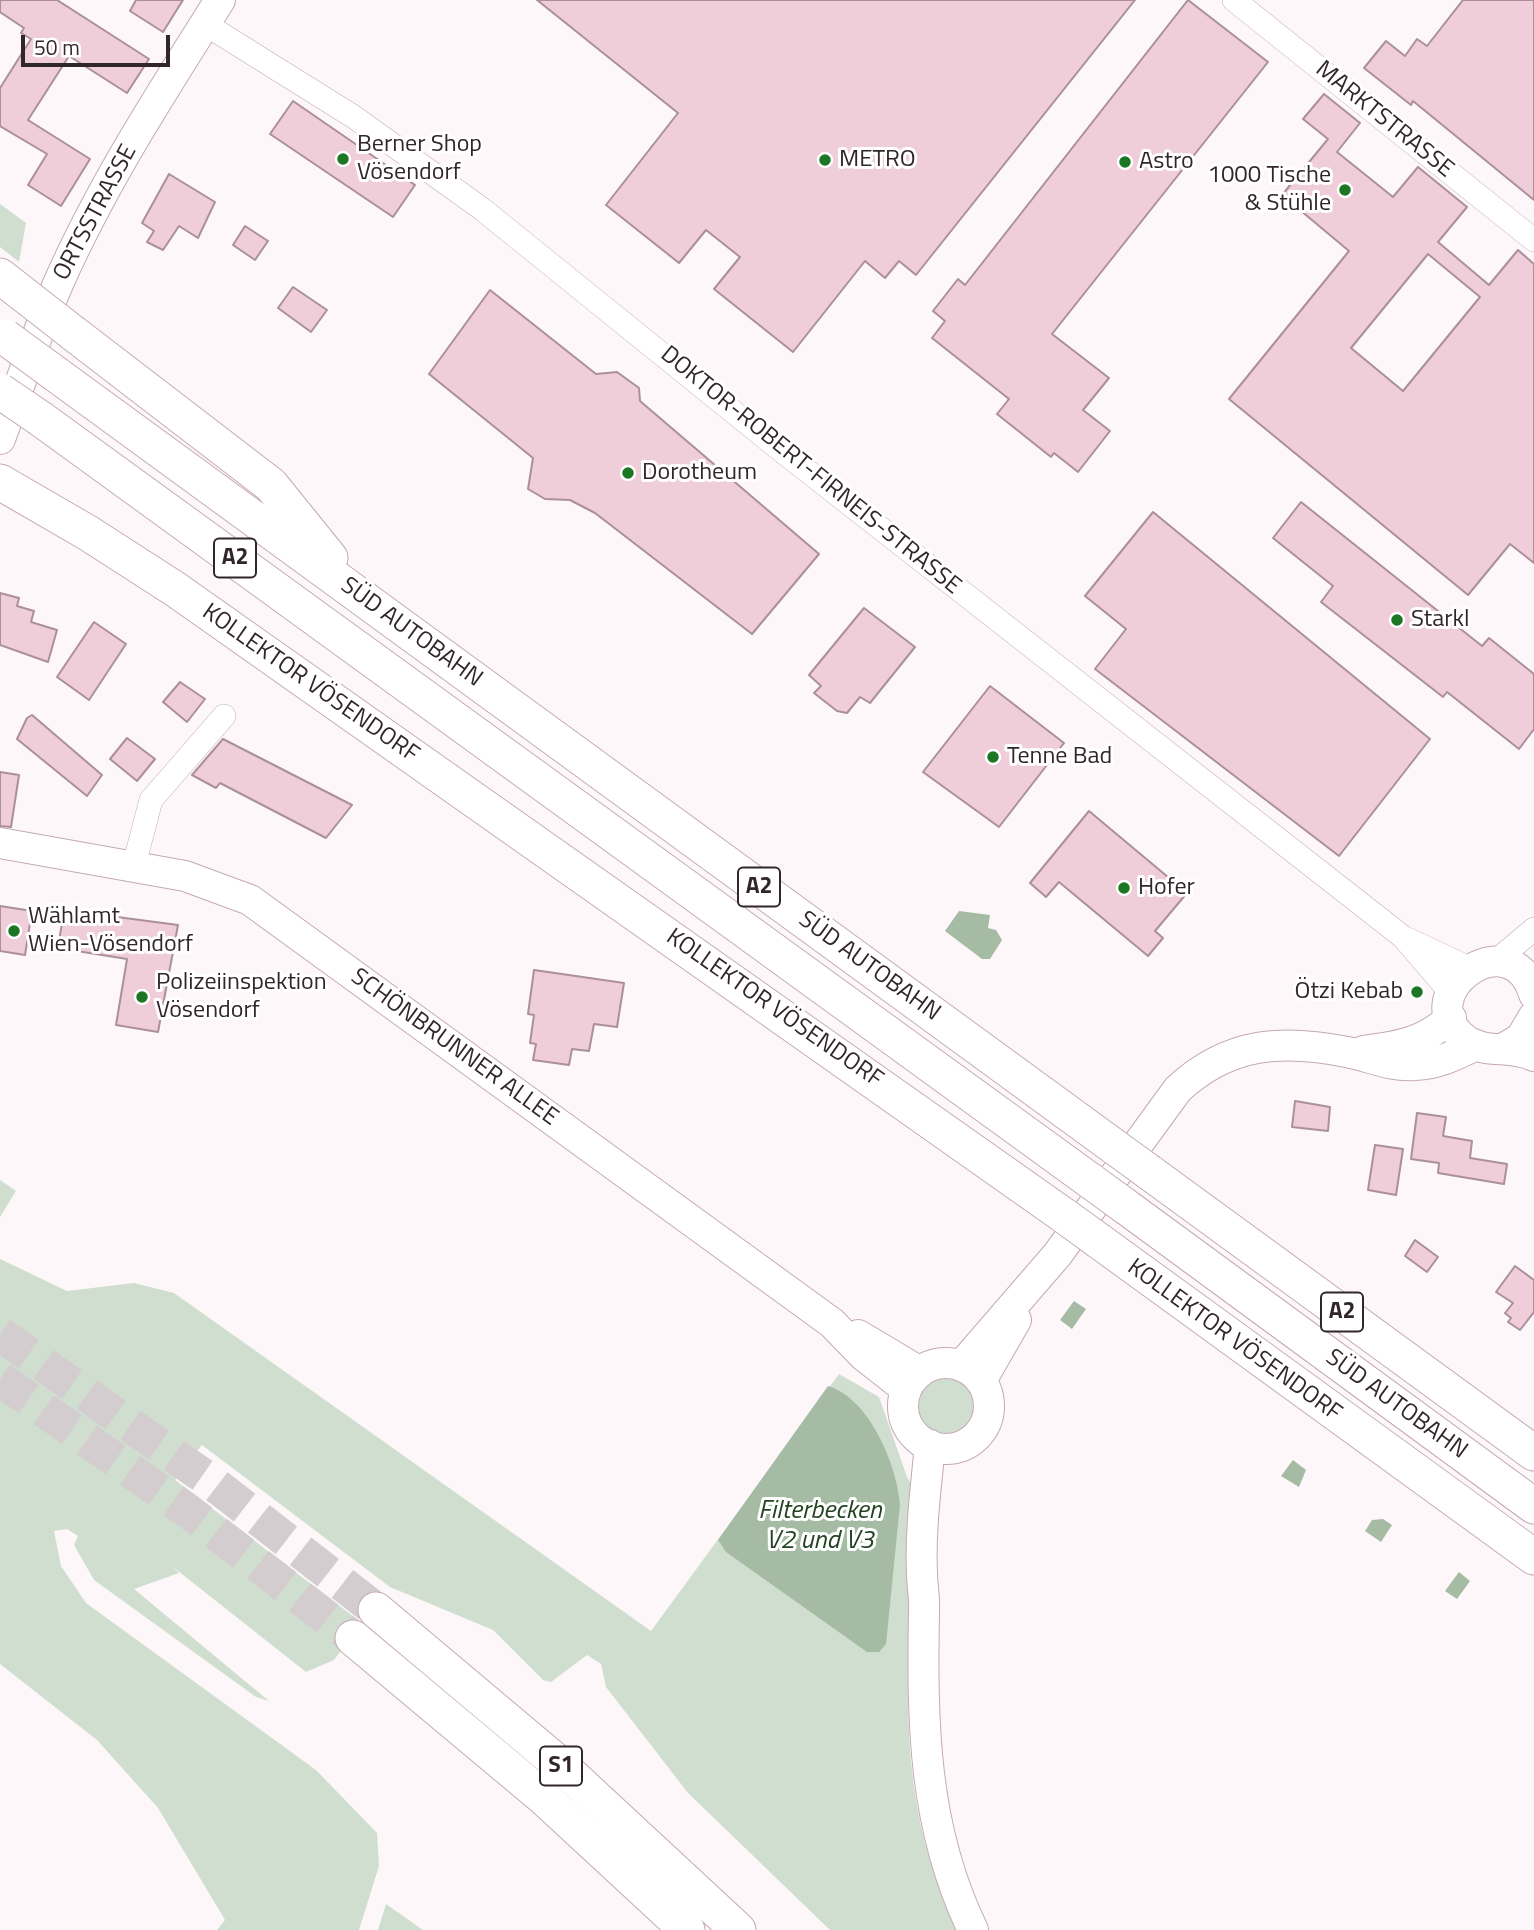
<!DOCTYPE html>
<meta charset="utf-8">
<style>
body{margin:0}
#map{position:relative;width:1534px;height:1930px;overflow:hidden;background:#fdf7f9;font-family:"Titillium Web",sans-serif}
canvas{display:block}
.scale{position:absolute;left:21px;top:35px;width:149px;height:32px;box-sizing:border-box;border:4px solid #31262a;border-top:0;padding-left:9px;font-size:21px;line-height:24px;white-space:nowrap;color:#31262a;-webkit-text-stroke:5px #fff;paint-order:stroke}
</style>
<div id="map">
<canvas width="1534" height="1930"></canvas>
<div class="scale">50 m</div>
</div>
<script>
const context = document.querySelector('canvas').getContext('2d');
context.lineJoin = 'round';
function paint(path, color) { context.fillStyle = color; context.fill(path, 'evenodd'); }
function trace(path, color, width, dash) { context.strokeStyle = color; context.lineWidth = width; context.lineCap = dash ? 'butt' : 'round'; context.setLineDash(dash || []); context.stroke(path); }
function write(font, color, halo, rows, align = 'center') {
  context.font = font + ' "Titillium Web",sans-serif'; context.lineWidth = 6; context.setLineDash([]); context.textBaseline = 'middle'; context.strokeStyle = halo; context.fillStyle = color; for (const [text, x, y, turn = 0] of rows) {
    context.save(); context.translate(x, y); context.rotate((+turn || 0) * Math.PI / 180); context.textAlign = isNaN(turn) ? turn : align; if (halo) context.strokeText(text, 0, 0); context.fillText(text, 0, 0); context.restore();
  }
}
paint(new Path2D(`
 M0,204L26,223L19,262L0,247Z
 M0,1180L16,1191L0,1217Z
 M0,1259L67,1291L134,1283L174,1293L651,1631L839,1374L879,1397L907,1477L917,1493C910,1639 887,1796 959,1930H830L688,1793L606,1687L601,1664L587,1655L551,1682L543,1680L493,1630L390,1587L202,1445L175,1480L362,1623L334,1660L306,1672L173,1567L179,1573L134,1589L269,1701L256,1697L94,1580L74,1545L78,1536L67,1529L54,1531L61,1566L86,1603L316,1770L377,1833L379,1866L359,1930H217L225,1920L158,1808L97,1740L0,1664Z
 M914 1405a32 32 0 1 1 64 0a32 32 0 1 1-64 0Z
 M386,1904L423,1930H378Z`), '#d0decf');
paint(new Path2D(`
 M959,911L990,915L988,928L996,930L1002,940L990,959H982L945,931Z
 M1074,1301L1086,1309L1072,1329L1060,1320Z
 M828,1386C869,1398 897,1465 900,1504L886,1644L879,1652H867L726,1552L718,1540Z
 M1293,1460L1306,1470L1299,1487L1281,1476Z
 M1383,1519L1392,1525L1381,1542L1365,1531L1372,1520Z
 M1459,1572L1470,1581L1457,1599L1445,1591Z`), '#a5bba4');
const building = new Path2D(`
 M0,0H57L149,59L127,93L69,56L28,120L90,159L61,206L28,185L47,154L0,126V88L31,39L21,33L24,28L0,12Z
 M136,0H183L163,32L130,11Z
 M537,0H1135L916,275L899,261L885,278L865,261L793,352L714,289L740,257L706,230L679,263L606,205L678,113Z
 M1188,0L1268,62L1052,334L1109,378L1083,410L1110,431L1078,472L1054,453L1051,457L997,414L1009,399L932,338L945,321L933,311L958,279L965,285Z
 M1463,0H1534V200L1413,101L1411,105L1364,68L1386,41L1405,56L1417,39L1427,46Z
 M1324,94L1360,123L1337,152L1393,197L1418,167L1467,207L1438,242L1489,285L1518,250L1534,264V563L1510,544L1468,595L1229,399L1349,251L1282,195L1328,139L1303,119ZM1428,254L1480,297L1403,391L1351,348Z
 M293,101L415,185L393,217L270,134Z
 M169,174L215,202L198,238L179,226L163,250L147,242L154,231L142,223Z
 M245,226L268,241L255,260L233,245Z
 M293,287L327,310L311,332L278,308Z
 M490,290L596,374L617,372L639,388L640,401L819,554L752,634L595,513L570,500L545,499L528,489L533,458L429,374Z
 M1301,502L1482,646L1489,638L1534,674V729L1519,749L1447,692L1443,697L1321,602L1333,586L1273,538Z
 M1153,512L1430,739L1339,856L1095,669L1126,629L1085,596Z
 M0,593L19,598L17,606L34,611L31,622L57,630L48,662L0,645Z
 M864,608L915,647L870,703L860,697L847,713L837,711L814,693L821,686L809,675Z
 M94,622L126,644L89,700L57,677Z
 M180,682L205,699L187,722L163,702Z
 M990,686L1064,743L999,827L923,772Z
 M32,715L102,775L87,796L17,739L27,718Z
 M127,738L155,759L137,781L110,759Z
 M223,739L352,805L326,838L220,783L216,788L192,775Z
 M0,772L19,775L11,827L0,826Z
 M1089,811L1187,893L1155,931L1163,938L1148,956L1059,882L1046,897L1030,883Z
 M0,906L32,911L25,955L0,951Z
 M64,910L178,925L158,1032L116,1025L127,959L58,948Z
 M534,970L624,983L617,1027L594,1024L589,1051L572,1049L569,1065L533,1060L536,1044L530,1043L534,1015L528,1014Z
 M1295,1101L1330,1107L1328,1131L1292,1127Z
 M1417,1113L1446,1117L1443,1136L1472,1141L1470,1158L1507,1164L1504,1184L1438,1173L1439,1163L1411,1159Z
 M1375,1145L1403,1149L1396,1195L1368,1190Z
 M1415,1240L1438,1257L1427,1272L1405,1256Z
 M1515,1266L1534,1280V1312L1520,1330L1508,1322L1511,1318L1505,1313L1513,1303L1496,1292Z`);
paint(building, '#efcdd9');
trace(building, '#ab909a', 2);
trace(new Path2D(`
 M0,1334L209,1480L376,1610
 M0,1379L188,1511L353,1638`), '#d4cdd0', 35, [35, 18]);
const minor = new Path2D(`
 M1234,0L1534,240
 M205,24L354,117L482,209L778,448L1403,937L1451,993
 M134,865L151,800L224,716
 M1403,937L1469,968
 M1496,961L1534,929`);
const major = new Path2D(`
 M0,439C19,388 36,334 58,284C102,184 162,92 220,0
 M0,843L185,876L250,900L832,1323L864,1356L906,1389
 M1534,994C1510,916 1404,997 1467,1041C1487,1054 1511,1045 1534,1056
 M1506,1047L1521,1038L1534,1016
 M1363,1051C1401,1046 1422,1043 1451,1018
 M858,1335L920,1372
 M903 1406a43 43 0 1 1 86 0a43 43 0 1 1-86 0Z
 M961,1366L1057,1255L1178,1089C1229,1042 1282,1039 1347,1052C1371,1057 1391,1067 1415,1065C1438,1064 1456,1055 1476,1045
 M981,1381L1016,1320
 M930,1445C926,1487 920,1531 922,1573C922,1586 925,1598 924,1611C922,1722 923,1827 973,1930`);
const highway = new Path2D(`
 M0,276L23,294
 M73,333L271,485L330,558
 M57,375L1116,1148
 M41,419L1092,1182
 M0,482L88,533L175,589L1066,1217
 M1149,1172L1534,1453
 M1125,1206L1534,1506
 M1099,1241L1534,1557
 M376,1610L559,1764L738,1930
 M353,1638L542,1796L687,1930`);
trace(minor, '#c5a9b3', 24);
trace(major, '#c5a9b3', 32);
trace(highway, '#c5a9b3', 37);
trace(minor, '#fff', 23);
trace(major, '#fff', 30);
trace(highway, '#fff', 35);
const highwayBridge = new Path2D(`
 M23,294L73,333
 M5,337L57,375
 M0,391L41,419
 M1116,1148L1149,1172
 M1092,1182L1125,1206
 M1066,1217L1099,1241`);
trace(highwayBridge, '#c5a9b3', 37, []);
trace(highwayBridge, '#fff', 35);
for (const [x, y, r, color] of [
 [343,159,7,"#1d7623"],
 [825,160,7,"#1d7623"],
 [1125,162,7,"#1d7623"],
 [1345,190,7,"#1d7623"],
 [628,473,7,"#1d7623"],
 [1397,620,7,"#1d7623"],
 [993,757,7,"#1d7623"],
 [1124,888,7,"#1d7623"],
 [14,931,7,"#1d7623"],
 [1417,992,7,"#1d7623"],
 [142,997,7,"#1d7623"]
]) { const dot = new Path2D(); dot.arc(x, y, r, 0, 2 * Math.PI); context.fillStyle = color; context.fill(dot); trace(dot, '#fff', 2.5); }
for (const [x, y, w] of [
 [235,558,42],
 [759,887,42],
 [1342,1312,42],
 [561,1766,42]
]) { const box = new Path2D(); box.roundRect(x - w / 2, y - 19.5, w, 39, 5); context.fillStyle = '#fff'; context.fill(box); trace(box, '#31262a', 2); }
write('bold 23px', '#31262a', null, [
 ["A2",235,558],
 ["A2",759,887],
 ["A2",1342,1312],
 ["S1",561,1766]
]);
write('24px', '#31262a', '#fff', [
 ["MARKTSTRASSE",1384,120,39],
 ["ORTSSTRASSE",96,213,-62],
 ["DOKTOR-ROBERT-FIRNEIS-STRASSE",810,471,39],
 ["SÜD AUTOBAHN",411,633,36],
 ["KOLLEKTOR VÖSENDORF",310,684,35],
 ["SÜD AUTOBAHN",869,967,36],
 ["KOLLEKTOR VÖSENDORF",774,1009,35],
 ["SCHÖNBRUNNER ALLEE",454,1048,36],
 ["KOLLEKTOR VÖSENDORF",1234,1341,36],
 ["SÜD AUTOBAHN",1396,1405,36]
]);
write('24px', '#31262a', '#fff', [
 ["Berner Shop",357,145],
 ["Vösendorf",357,173],
 ["METRO",839,160],
 ["Astro",1139,162],
 ["1000 Tische",1331,176,"right"],
 ["& Stühle",1331,204,"right"],
 ["Dorotheum",642,473],
 ["Starkl",1411,620],
 ["Tenne Bad",1007,757],
 ["Hofer",1138,888],
 ["Wählamt",28,917],
 ["Wien-Vösendorf",28,945],
 ["Polizeiinspektion",156,983],
 ["Vösendorf",156,1011],
 ["Ötzi Kebab",1403,992,"right"]
], 'left');
write('italic 26px', '#224421', '#fff', [
 ["Filterbecken",820,1512],
 ["V2 und V3",820,1542]
]);
</script>
